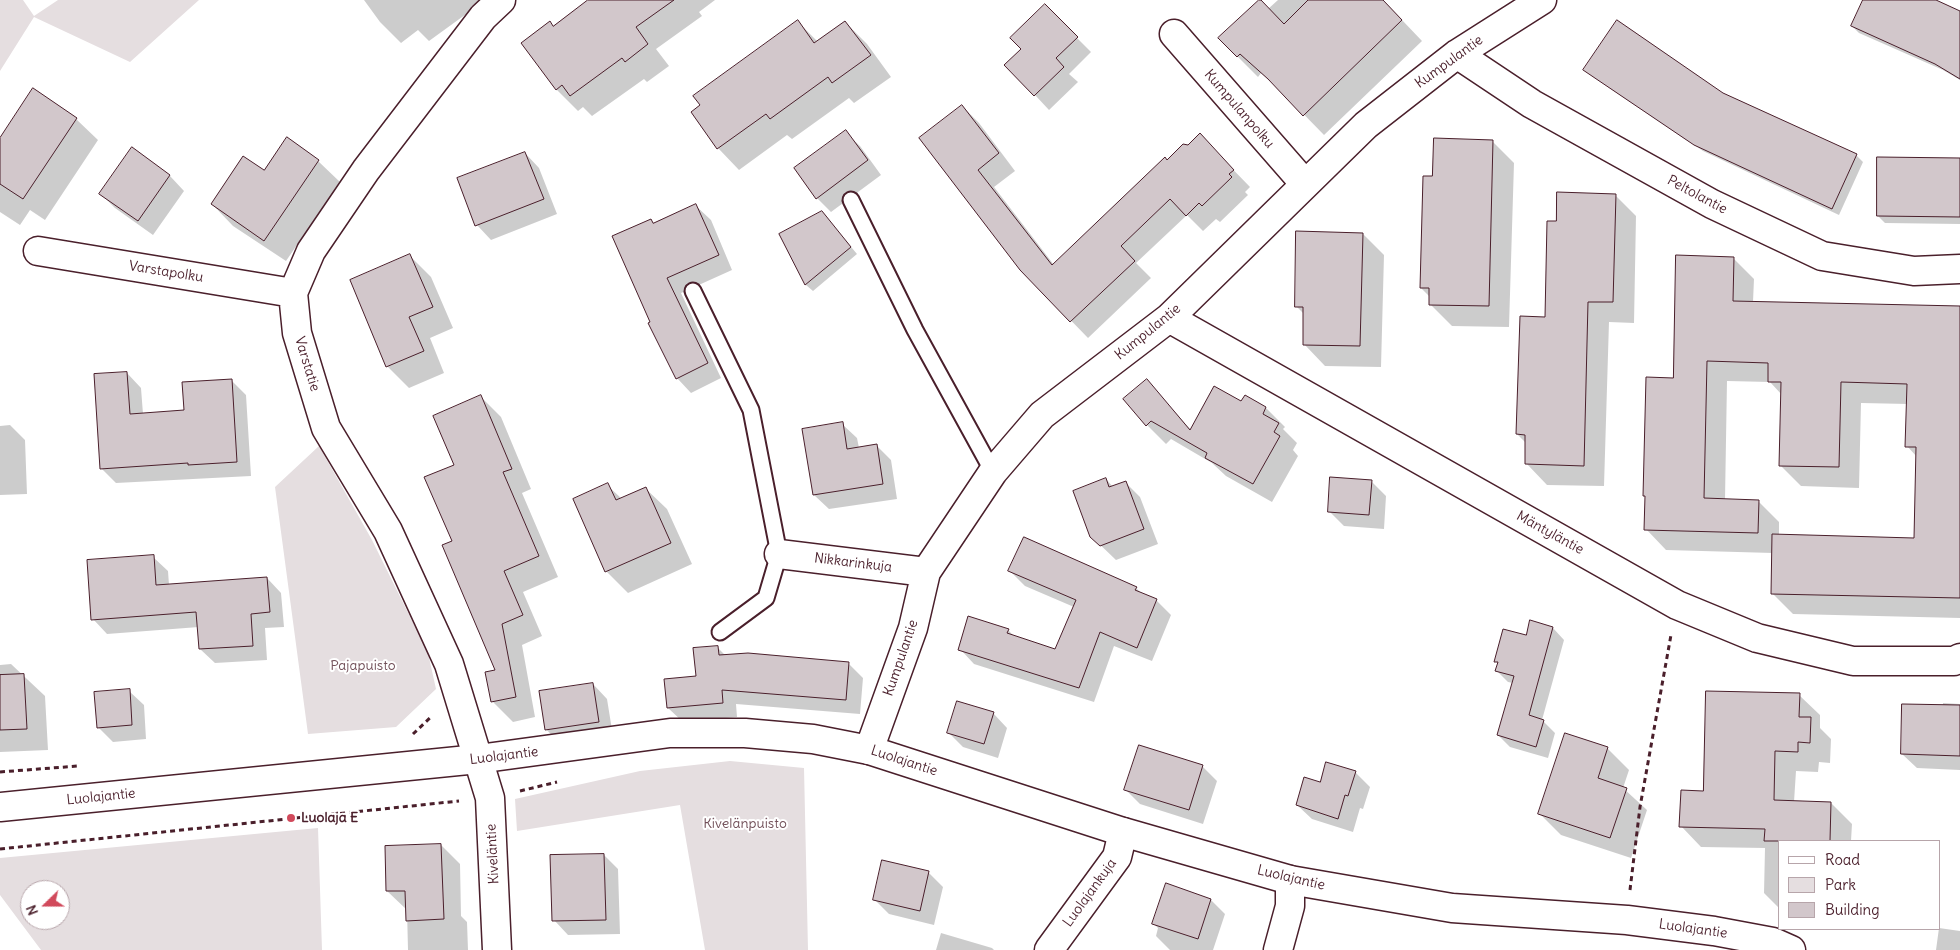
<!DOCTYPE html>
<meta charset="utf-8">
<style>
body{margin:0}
#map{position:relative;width:1960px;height:950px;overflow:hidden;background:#fff;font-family:Delius,sans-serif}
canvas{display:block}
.legend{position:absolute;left:1778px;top:840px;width:162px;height:90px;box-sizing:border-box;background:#fff;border:1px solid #b7a5aa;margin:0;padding:6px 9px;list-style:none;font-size:15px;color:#4a1f2b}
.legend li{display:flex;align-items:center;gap:10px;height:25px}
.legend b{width:25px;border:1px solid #b7a5aa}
.north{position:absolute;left:20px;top:880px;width:50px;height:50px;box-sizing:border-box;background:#fff;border:1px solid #b7a5aa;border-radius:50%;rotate:248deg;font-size:14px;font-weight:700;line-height:20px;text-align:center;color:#4a1f2b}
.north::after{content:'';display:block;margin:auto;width:18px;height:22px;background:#d1495b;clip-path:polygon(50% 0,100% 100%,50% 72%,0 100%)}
</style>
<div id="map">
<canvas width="1960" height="950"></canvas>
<ul class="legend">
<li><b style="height:6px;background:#fff"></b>Road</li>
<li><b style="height:14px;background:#e5dee0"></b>Park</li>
<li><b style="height:14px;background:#d2c7cb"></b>Building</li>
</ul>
<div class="north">N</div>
</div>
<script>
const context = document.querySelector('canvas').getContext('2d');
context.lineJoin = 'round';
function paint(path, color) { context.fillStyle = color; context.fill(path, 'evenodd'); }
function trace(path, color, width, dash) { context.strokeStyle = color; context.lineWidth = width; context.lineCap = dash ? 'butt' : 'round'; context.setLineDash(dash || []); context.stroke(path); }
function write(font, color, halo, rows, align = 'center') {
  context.font = font + ' Delius,sans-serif'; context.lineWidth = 4; context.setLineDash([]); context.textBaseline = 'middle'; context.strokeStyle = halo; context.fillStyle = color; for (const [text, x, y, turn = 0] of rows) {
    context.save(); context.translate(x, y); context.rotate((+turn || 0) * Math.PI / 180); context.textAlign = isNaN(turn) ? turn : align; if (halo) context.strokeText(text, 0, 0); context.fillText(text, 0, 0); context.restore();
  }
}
paint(new Path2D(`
 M0,0H23L34,16L58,0H199L130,62L34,17L0,71Z
 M319,446L372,540L428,653L436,689L396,727L308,734L275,487Z
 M730,761L804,768L808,950H705L680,805L517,831L515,799L640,771Z
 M318,828L322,950H41L0,895V858ZM30,890H60V920H30Z`), '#e5dee0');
paint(new Path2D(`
 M364,0H478L480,4L429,41L418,30L401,43L380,22Z
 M590,0H715L699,12L702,16L656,49L669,66L647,82L644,79L592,116L583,107L578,111L556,89L554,27Z
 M1278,0H1383L1422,41L1324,135L1281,91L1261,73L1258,77L1237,56L1268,9Z
 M1864,0H1933L1960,15V80L1943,70L1859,33L1852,26Z
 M1045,6L1091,52L1069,74L1078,82L1049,110L1035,95L1023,49Z
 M798,22L818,42L845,22L867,44L891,77L854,103L849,98L792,139L787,135L739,170L718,148L692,113Z
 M1585,69L1723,94L1856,155L1863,162L1839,215L1703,151L1592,76Z
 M33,90L76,119L98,140L45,220L30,210L20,225L0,212V140Z
 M962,106L979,123L1015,171L994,187L1054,265L1167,162L1216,152L1250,187L1245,192L1248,195L1220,222L1216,219L1203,231L1187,215L1136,263L1151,278L1088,338L1021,269L920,138Z
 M845,132L860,146L881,175L831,212L817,198Z
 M287,139L318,161L340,182L286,261L233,226L212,204L264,172Z
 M1492,141L1514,163L1509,327L1452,326L1430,304V297L1421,288L1434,177Z
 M132,149L170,176L184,191L153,235L115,208L101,194Z
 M525,153L539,168L557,214L491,240L477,225Z
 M1960,159V224L1885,223L1878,216Z
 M1615,195L1636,216L1634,323L1609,322L1604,486L1547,485L1526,463V443L1517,434L1546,318L1557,222Z
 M696,206L711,220L732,270L681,293L721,378L691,393L677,378L651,220L655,224Z
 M822,212L857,254L813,291L806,285L780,235Z
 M1363,234L1384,255L1381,367L1325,366L1304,344V314L1296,306Z
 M410,256L431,277L453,328L430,338L444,373L409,388L388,367L351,281Z
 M1733,258L1754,279L1753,302L1960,308V618L1793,614L1772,593L1773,553L1666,550L1646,529V498L1644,496L1674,379ZM1727,381L1770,382L1782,395L1780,465L1801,486L1859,488L1861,403L1908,404L1907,446L1917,457L1915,540L1779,536V522L1758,501L1725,500Z
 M127,373L141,388L143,414L186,411L231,380L246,395L251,476L116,483L101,468Z
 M1147,381L1191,430L1242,403L1246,396L1266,408L1285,427L1283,429L1297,443L1293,450L1298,456L1272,502L1226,476L1212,463L1171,439L1166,444L1147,425Z
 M480,396L501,417L531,489L522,493L558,577L523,592L542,636L522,645L535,717L513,722L492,701L497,671L453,541L455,465Z
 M842,424L857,438L859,448L877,446L891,460L897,499L829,509L814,495Z
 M10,425L25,440L27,494L0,495V426Z
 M1106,479L1113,487L1125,482L1140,497L1158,544L1116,560L1092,537Z
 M1371,481L1386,496L1384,529L1344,526L1329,511Z
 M607,485L622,499L645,488L667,509L692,564L628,593L606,571L574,499Z
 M153,557L168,571L169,585L267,578L281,593L284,627L265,628L267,660L215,663L200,649L199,627L107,634L93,619Z
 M1010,571L1136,588L1143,595L1156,600L1171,615L1152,661L1114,646L1094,702L974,664L960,649L1008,630L1015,637L1056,650L1074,607L1025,586Z
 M1553,628L1564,640L1542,720L1555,733L1548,758L1510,747L1498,735L1513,683L1508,682L1496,670L1498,664L1496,661L1527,637Z
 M717,647L726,656L848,663L863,678L860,714L736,704L737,717L683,722L668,708L697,677Z
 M11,664L45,696L48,750L0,752V665Z
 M593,684L607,699L613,736L560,744L546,729Z
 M129,691L144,705L146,739L113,742L98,727Z
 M1799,695L1820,715V728L1831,739L1830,763L1819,762L1818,772L1796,771L1794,802L1831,803L1852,824L1851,841H1779V908L1764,893L1765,848L1701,847L1681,826L1704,792Z
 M1943,703L1960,704V770L1917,768L1902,754L1943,706Z
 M993,713L1007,728L998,758L963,747L948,732Z
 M1607,748L1629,770L1623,788L1647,810L1631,858L1561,835L1540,814Z
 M1202,766L1217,781L1203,824L1140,804L1126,790Z
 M1355,772L1370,787L1363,809L1360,808L1353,832L1312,819L1297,805L1321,784Z
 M441,845L460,864L461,916L467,922L468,950H408L407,910L387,891Z
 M604,855L618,869L620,934L568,935L554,920Z
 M928,872L943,887L934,925L889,914L875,900Z
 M1211,900L1225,914L1213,950H1170L1156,936L1158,928L1153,923Z
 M1939,928L1960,931V950H1936Z
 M941,933L992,948L994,950H936Z`), '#0003');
const building = new Path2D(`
 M588,0H674L636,27L648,44L625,62L622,58L570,96L562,85L556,90L521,43L550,21L553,26Z
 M1259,0H1261L1284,24L1308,0H1383L1402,20L1303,116L1268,79L1240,54L1237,57L1218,38Z
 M1863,0H1936L1960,11V79L1935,64L1851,26Z
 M1045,4L1078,37L1056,58L1064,67L1034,96L1004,65L1021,49L1010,38Z
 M798,20L814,43L845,21L871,55L832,83L828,77L770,119L766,114L717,149L691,112L700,105L693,96Z
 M1617,20L1723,93L1857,154L1832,209L1694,145L1583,70Z
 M33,88L77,118L23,199L0,184V138Z
 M962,105L999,153L978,170L1052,265L1165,157L1167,160L1183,144L1188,145L1200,133L1234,170L1229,174L1232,177L1202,206L1199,203L1186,216L1170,199L1121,246L1135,261L1070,322L1020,270L919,138Z
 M846,130L868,160L816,199L794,168Z
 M287,137L319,160L264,241L211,204L243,156L264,170Z
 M1434,138L1493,140L1489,306L1429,305V288H1420L1423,176H1432Z
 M132,147L170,175L138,221L99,194Z
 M525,152L544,199L475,226L457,178Z
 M1877,157L1960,158V217L1877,216Z
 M1557,192L1616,194L1613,302H1588L1584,466L1525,464V435L1516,434L1520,316L1545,317L1547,221H1556Z
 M696,204L719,255L667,278L708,363L676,379L648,323L650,322L612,236L651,219L653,223Z
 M822,211L851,247L805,285L779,234Z
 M1296,231L1363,233L1360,346L1303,345V307H1295Z
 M410,254L433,307L409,317L424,351L386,367L350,280Z
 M1676,255L1734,257L1733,301L1960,306V598L1771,594L1772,534L1914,538L1916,447H1905L1907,384L1841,382L1839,467L1779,466L1781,382H1768V363L1707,361L1704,498L1759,500L1758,533L1644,530L1645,496H1643L1646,377L1673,378Z
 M127,372L130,414L184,410L182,382L232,379L237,462L188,465V463L100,469L94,374Z
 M1147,379L1190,430L1214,386L1241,401L1245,395L1266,407L1263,414L1279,423L1274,432L1280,436L1253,484L1205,458L1207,453L1151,421L1146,426L1123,399Z
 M481,395L512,469L503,472L539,556L504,571L523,615L502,624L516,697L491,702L485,672L495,670L442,545L452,541L424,477L454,465L433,416Z
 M843,422L847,449L877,444L883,484L813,495L802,429Z
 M1330,477L1372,480L1369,515L1328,512Z
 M1106,478L1109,487L1126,481L1144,529L1100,546L1090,537L1073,491Z
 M608,483L616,500L646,487L671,543L605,572L573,499Z
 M1024,537L1137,587L1135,590L1157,599L1137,648L1100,632L1079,688L958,650L968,616L1009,629L1007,633L1055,649L1076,600L1008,571Z
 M154,555L156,585L267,577L270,612L251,614L253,646L199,649L196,612L91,620L87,560Z
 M1530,620L1553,627L1529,715L1544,720L1536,747L1497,735L1514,676L1495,671L1498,662H1494L1503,629L1526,635Z
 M718,646L719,655L748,653L849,662L846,700L722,690L723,703L667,708L664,679L696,676L693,648Z
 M24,674L27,729L0,730V675Z
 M593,683L599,722L545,730L539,691Z
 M130,689L132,725L97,728L94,692Z
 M1706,691L1800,693L1799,717H1811L1810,743L1798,742V752L1775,751L1774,800L1831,802L1830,841H1764L1765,829L1679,827L1681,790L1703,791Z
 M957,701L994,712L984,744L947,733Z
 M1902,704L1960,705V756L1901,754Z
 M1565,733L1608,747L1598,778L1627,788L1610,838L1538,814Z
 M1139,745L1203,765L1189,810L1124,790Z
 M1326,762L1356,771L1348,796L1345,795L1338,819L1296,805L1304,777L1320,782Z
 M441,844L444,919L406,921L405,891H386L385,846Z
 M604,854L606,920L552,921L550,855Z
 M882,860L929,871L920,911L873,900Z
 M1166,883L1211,899L1198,939L1152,924Z`);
paint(building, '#d2c7cb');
trace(building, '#4a1f2b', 1);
const lane = new Path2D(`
 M851,200L915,330L993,472
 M693,291L751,410L779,554L766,598L720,632`);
const street = new Path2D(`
 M1174,34L1305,184
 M1457,54L1532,104L1712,204L1822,256L1914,271L1960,269
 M38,251L293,293
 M1169,318L1677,605L1757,638L1853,661H1954L1960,658
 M779,554L926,572
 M869,750L913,628L926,572L993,472L1042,415L1169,318L1366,125L1457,54L1542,0
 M497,950L490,798L449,664L388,531L326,428L297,333L293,293L311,251L366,170L483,17L501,0
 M1049,950L1117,857L1123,832
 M1278,950L1290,906V880`);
const secondary = new Path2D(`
 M0,807L478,759L670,733H745L813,739L869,750L1123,832L1290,880L1452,908L1627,920L1714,931L1773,942L1791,950`);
trace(lane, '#4a1f2b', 19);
trace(street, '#4a1f2b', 31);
trace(secondary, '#4a1f2b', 31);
trace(new Path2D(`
 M413,734L432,716
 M0,772L78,766
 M520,791L557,782
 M0,849L459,801
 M1630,890L1640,807L1671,635`), '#4a1f2b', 3, [5, 4]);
trace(lane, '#fff', 15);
trace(street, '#fff', 28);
trace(secondary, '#fff', 28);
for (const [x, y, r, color] of [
 [291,818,5,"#d1495b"]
]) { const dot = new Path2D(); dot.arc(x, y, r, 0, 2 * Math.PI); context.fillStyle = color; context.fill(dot); trace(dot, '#fff', 2); }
write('14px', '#4a1f2b', '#fff', [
 ["Kumpulantie",1449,62,-36],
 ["Kumpulanpolku",1239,109,49],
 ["Peltolantie",1697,195,28],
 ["Varstapolku",166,272,9],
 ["Kumpulantie",1148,332,-39],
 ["Varstatie",307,364,73],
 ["Mäntyläntie",1550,533,29],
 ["Nikkarinkuja",853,563,7],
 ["Kumpulantie",901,658,-71],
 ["Luolajantie",504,756,-7],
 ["Luolajantie",904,761,18],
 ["Luolajantie",101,797,-6],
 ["Kiveläntie",493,854,-93],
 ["Luolajantie",1291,878,13],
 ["Luolajankuja",1090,893,-54],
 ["Luolajantie",1693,929,8]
]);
write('14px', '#714f58', '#fff', [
 ["Pajapuisto",363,666],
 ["Kivelänpuisto",745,824]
]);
write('bold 14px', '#4a1f2b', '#fff', [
 ["Luolaja E",301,818]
], 'left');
</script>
